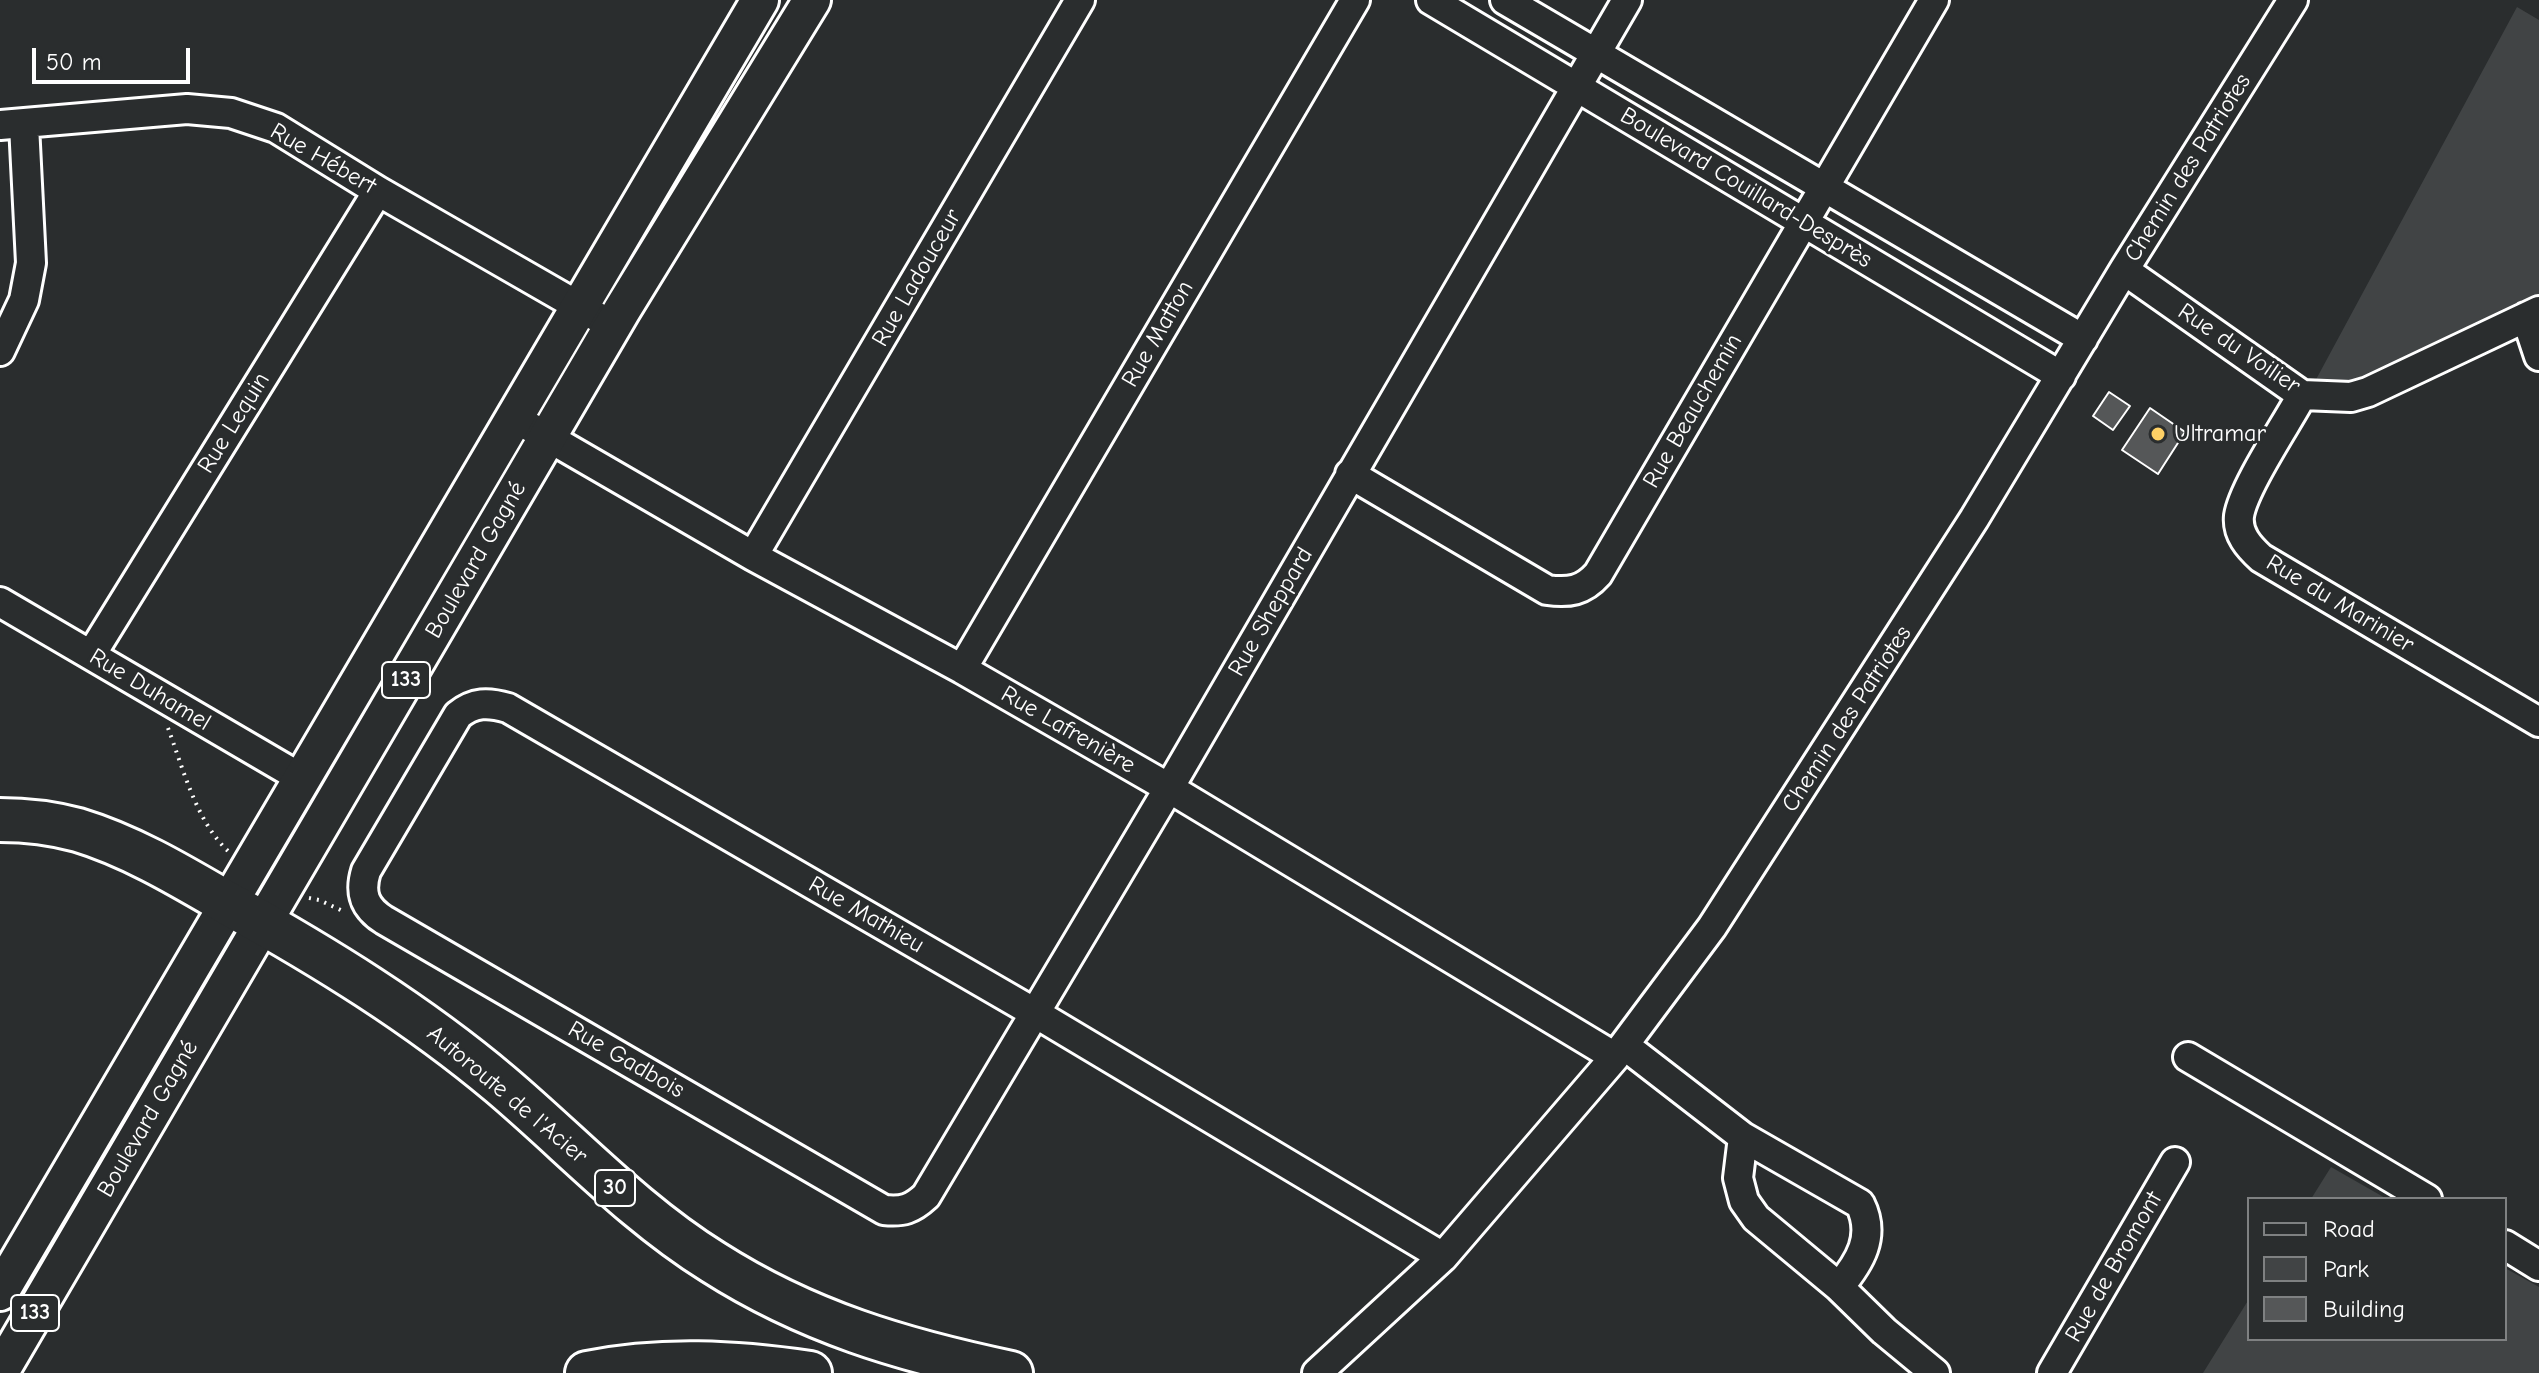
<!DOCTYPE html>
<meta charset="utf-8">
<style>
body{margin:0}
#map{position:relative;width:2539px;height:1373px;overflow:hidden;background:#2a2d2e;font-family:"Comic Neue",sans-serif}
canvas{display:block}
.legend{position:absolute;left:2247px;top:1197px;width:260px;height:144px;box-sizing:border-box;background:#2a2d2e;border:2px solid #7f8182;margin:0;padding:10px 14px;list-style:none;font-size:24px;color:#fff}
.legend li{display:flex;align-items:center;gap:16px;height:40px}
.legend b{width:40px;border:2px solid #7f8182}
.scale{position:absolute;left:32px;top:48px;width:158px;height:36px;box-sizing:border-box;border:4px solid #fff;border-top:0;padding-left:10px;font-size:24px;line-height:28px;white-space:nowrap;color:#fff;-webkit-text-stroke:6px #2a2d2e;paint-order:stroke}
</style>
<div id="map">
<canvas width="2539" height="1373"></canvas>
<ul class="legend">
<li><b style="height:10px;background:#2a2d2e"></b>Road</li>
<li><b style="height:22px;background:#414445"></b>Park</li>
<li><b style="height:22px;background:#555758"></b>Building</li>
</ul>
<div class="scale">50 m</div>
</div>
<script>
const context = document.querySelector('canvas').getContext('2d');
context.lineJoin = 'round';
function paint(path, color) { context.fillStyle = color; context.fill(path, 'evenodd'); }
function trace(path, color, width, dash) { context.strokeStyle = color; context.lineWidth = width; context.lineCap = dash ? 'butt' : 'round'; context.setLineDash(dash || []); context.stroke(path); }
function write(font, color, halo, rows, align = 'center') {
  context.font = font + ' "Comic Neue",sans-serif'; context.lineWidth = 6; context.setLineDash([]); context.textBaseline = 'middle'; context.strokeStyle = halo; context.fillStyle = color; for (const [text, x, y, turn = 0] of rows) {
    context.save(); context.translate(x, y); context.rotate((+turn || 0) * Math.PI / 180); context.textAlign = isNaN(turn) ? turn : align; if (halo) context.strokeText(text, 0, 0); context.fillText(text, 0, 0); context.restore();
  }
}
paint(new Path2D(`
 M2517,7L2539,20V320L2306,398Z
 M2331,1167L2387,1199H2311Z
 M2505,1268L2539,1287V1373H2203L2249,1299V1339H2505Z`), '#414445');
const building = new Path2D(`
 M2109,392L2130,406L2113,430L2093,416Z
 M2150,408L2185,432L2158,474L2122,450Z`);
paint(building, '#555758');
trace(building, '#fff', 2);
const minor = new Path2D(`
 M1431,0L2061,376
 M1505,0L2083,339
 M0,125L187,109L231,113L276,128L378,191L613,326
 M2124,270L2302,395L2351,397L2368,392L2539,311
 M2526,317L2539,356
 M0,351L24,300L31,263L24,125
 M2302,395C2287,423 2243,488 2239,516C2237,534 2249,547 2261,558L2539,722
 M513,417L753,556L962,669L1169,788L1615,1057
 M1350,474L1547,590C1569,593 1583,591 1598,574L1934,0
 M753,556L1080,0
 M0,602L301,778
 M91,655L378,191
 M962,669L1355,0
 M1624,1045L1743,1137L1738,1178L1744,1201L1756,1218L1839,1287L1884,1331L1935,1373
 M2188,1057L2427,1199
 M1743,1137L1860,1204C1876,1236 1860,1262 1839,1287
 M2505,1245L2539,1266
 M1443,1257L1035,1013L508,708C488,702 474,702 458,715L366,871C359,894 365,908 384,920L884,1210C903,1212 912,1209 926,1196L1169,788L1627,0
 M1317,1373L1443,1257L1615,1057L1712,927L1974,519L2124,270L2293,0
 M2052,1373L2175,1162`);
const major = new Path2D(`
 M0,1292L760,0
 M0,1372L622,310L812,0`);
const highway = new Path2D(`
 M0,820C26,820 52,823 78,830C131,846 181,876 229,904C324,957 417,1014 500,1084C571,1144 634,1213 713,1262C807,1322 902,1350 1011,1373
 M587,1373C662,1358 735,1362 810,1373`);
trace(minor, '#fff', 34);
trace(major, '#fff', 42);
trace(highway, '#fff', 48);
trace(new Path2D(`
 M168,728C183,768 196,821 228,851
 M309,898L319,900L345,912`), '#fff', 4, [2, 6]);
trace(minor, '#2a2d2e', 28);
trace(major, '#2a2d2e', 36);
trace(highway, '#2a2d2e', 42);
for (const [x, y, r, color] of [
 [2158,434,8,"#ffd166"]
]) { const dot = new Path2D(); dot.arc(x, y, r, 0, 2 * Math.PI); context.fillStyle = color; context.fill(dot); trace(dot, '#2a2d2e', 3); }
for (const [x, y, w] of [
 [406,680,48],
 [615,1188,40],
 [35,1313,48]
]) { const box = new Path2D(); box.roundRect(x - w / 2, y - 18, w, 36, 6); context.fillStyle = '#2a2d2e'; context.fill(box); trace(box, '#fff', 2); }
write('bold 22px', '#fff', null, [
 ["133",406,680],
 ["30",615,1188],
 ["133",35,1313]
]);
write('24px', '#fff', '#2a2d2e', [
 ["Rue Hébert",323,159,30],
 ["Chemin des Patriotes",2188,168,-58],
 ["Boulevard Couillard-Desprès",1746,188,31],
 ["Rue Ladouceur",917,278,-60],
 ["Rue Matton",1158,334,-60],
 ["Rue du Voilier",2239,349,34],
 ["Rue Beauchemin",1693,411,-60],
 ["Rue Lequin",234,423,-58],
 ["Boulevard Gagné",476,560,-60],
 ["Rue du Marinier",2340,604,31],
 ["Rue Sheppard",1271,612,-60],
 ["Rue Duhamel",150,690,31],
 ["Chemin des Patriotes",1847,719,-57],
 ["Rue Lafrenière",1068,730,30],
 ["Rue Mathieu",866,915,30],
 ["Rue Gadbois",626,1060,30],
 ["Autoroute de l'Acier",507,1095,40],
 ["Boulevard Gagné",148,1119,-60],
 ["Rue de Bromont",2114,1267,-60]
]);
write('24px', '#fff', '#2a2d2e', [
 ["Ultramar",2174,434]
], 'left');
</script>
